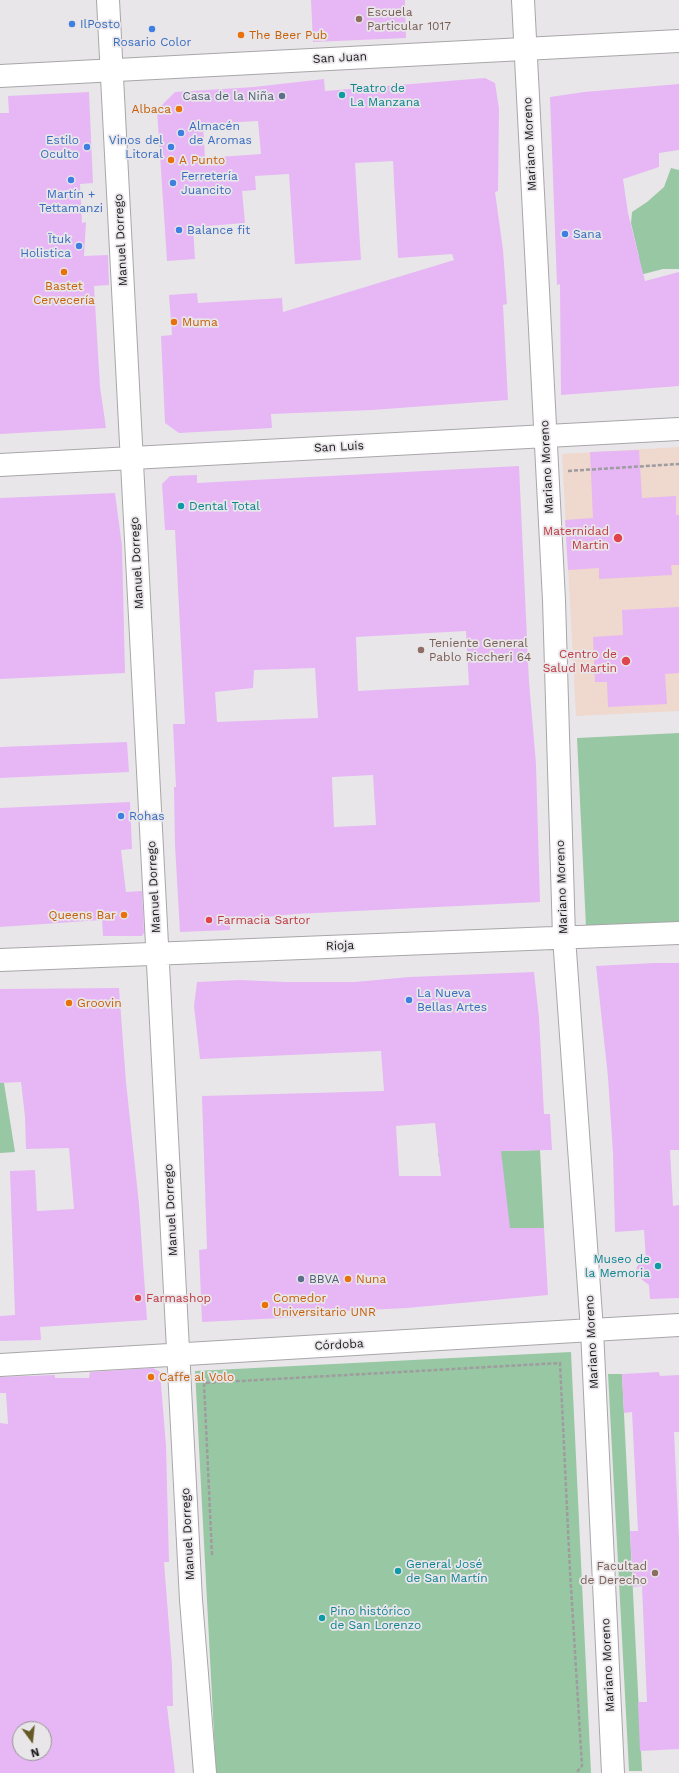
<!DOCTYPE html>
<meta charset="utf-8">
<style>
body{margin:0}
#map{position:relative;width:679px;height:1773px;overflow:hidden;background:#e9e6ea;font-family:"Work Sans",sans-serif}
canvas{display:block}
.north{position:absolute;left:12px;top:1721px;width:40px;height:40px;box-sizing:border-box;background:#e9e6ea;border:1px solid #969497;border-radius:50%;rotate:165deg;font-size:11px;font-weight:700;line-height:16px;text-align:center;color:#1a191a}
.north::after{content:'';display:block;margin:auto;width:14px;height:18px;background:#645925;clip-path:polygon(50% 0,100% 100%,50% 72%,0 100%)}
</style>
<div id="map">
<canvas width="679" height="1773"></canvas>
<div class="north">N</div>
</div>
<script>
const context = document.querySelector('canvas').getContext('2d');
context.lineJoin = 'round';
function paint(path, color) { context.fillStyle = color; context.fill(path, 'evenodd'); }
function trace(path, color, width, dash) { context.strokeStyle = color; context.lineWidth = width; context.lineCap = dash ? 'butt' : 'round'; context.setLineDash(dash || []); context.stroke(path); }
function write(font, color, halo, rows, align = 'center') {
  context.font = font + ' "Work Sans",sans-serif'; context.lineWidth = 3.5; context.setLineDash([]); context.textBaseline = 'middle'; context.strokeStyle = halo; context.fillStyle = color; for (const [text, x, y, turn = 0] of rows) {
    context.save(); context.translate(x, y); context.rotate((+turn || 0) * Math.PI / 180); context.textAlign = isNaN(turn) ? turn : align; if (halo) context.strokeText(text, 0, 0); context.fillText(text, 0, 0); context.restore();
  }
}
paint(new Path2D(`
 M679,447V711L576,716L562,454Z`), '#efd8cd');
paint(new Path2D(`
 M671,168L679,170V269H663L632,277L606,273L639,257L631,223L632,212L647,202L664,187Z
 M679,733V923L586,927L577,738Z
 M0,1083H4L15,1152L0,1153Z
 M540,1150L544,1228H510L442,1176L438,1153Z
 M571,1352L591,1773H216L195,1371Z
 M608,1374H622L642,1771H629Z`), '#98c8a3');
paint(new Path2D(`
 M311,0H405L406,38L313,42Z
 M485,78L495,83L499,109L498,191L495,192L503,250L507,304L503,305L508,400L372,410L271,414L272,428L179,433L165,423L161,336L172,335L169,295L197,293L198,303L282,298L283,312L454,260L452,254L398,258L393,161L355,163L361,260L295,264L289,174L255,176L256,190L242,191L245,223L193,227L195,259L167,261L157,110L175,92L254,87L324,79L325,91ZM258,121L261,154L205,158L203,124Z
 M679,84V150L659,153V167L623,179L628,213L645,281L679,272V386L561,395L560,284L557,285L550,97L584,92Z
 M89,92L93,183L80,184L82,223L86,222L84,256L108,255L109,285L94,286L100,387L106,428L0,434V113H9L8,96Z
 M639,450L642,498L676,496V515H679V565H671L672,575L599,579V568L568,570L565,520L593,518L590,452Z
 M519,466L529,682L536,764L540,902L295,914L230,921V930L180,932L175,845L174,787H176L173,724H185L175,530H165L162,484L170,476L197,475V483ZM466,631L469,685L358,691L356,637ZM315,668L318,718L217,722L215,692L253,688L254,670ZM373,775L376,825L334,827L332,777Z
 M115,493L122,546L125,673L0,679V498Z
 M679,607V673L665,674L667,704L608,707L607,682H595L593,637L623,635L622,610Z
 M127,742L129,772L0,778V747Z
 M130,802L132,849L121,850L126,892L142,891L144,933L142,936H103L102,920L0,927V808Z
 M654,963H679V1150H670L673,1206L679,1205V1298L650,1299L649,1285L637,1276L636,1269L639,1263L646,1261L644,1230L615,1232L613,1154L608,1077L596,966Z
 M534,972L539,1017L544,1114H550L552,1150L501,1151L510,1228H544L548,1295L407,1308L323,1312V1316L202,1322L199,1250L207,1249L202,1096L384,1091L381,1051L200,1059L194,1006L197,982L240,980L286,982H355L409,977ZM435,1123L441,1176H399L396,1126Z
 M119,988L126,1082L139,1204L147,1320L40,1327L41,1340L0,1341V1316L15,1315L10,1171L35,1170L37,1211L74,1209L69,1148L26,1149L25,1117L21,1082L0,1083V989Z
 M153,1368L160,1372L166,1446L169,1562H164L172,1665L173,1706H167L175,1773H0V1423L8,1424L6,1393H0V1377L55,1375V1378H89L90,1372ZM20,1729H44V1753H20Z
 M659,1372L660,1376L679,1375V1432H674L679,1540V1749L640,1751L638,1702H647L642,1586L633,1587L630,1531H638L632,1412L624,1413L622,1374Z`), '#e6b7f4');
const minor = new Path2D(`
 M108,0L191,1600L205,1773
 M0,465L679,429
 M0,960L679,933
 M0,1365L592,1330L564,937L554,600L523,0`);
const secondary = new Path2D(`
 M0,76L679,41
 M613,1773L592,1330L679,1325`);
trace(minor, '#a8a6a9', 24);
trace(secondary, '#a8a6a9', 24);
trace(new Path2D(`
 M568,471L679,464
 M212,1555L204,1383L560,1363L570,1571L582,1766L576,1773`), '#9e9c9f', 2.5, [4, 2]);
trace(minor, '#fff', 22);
trace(secondary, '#fff', 22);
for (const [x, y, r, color] of [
 [359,19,4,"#8d6e63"],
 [72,24,4,"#3f7fe0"],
 [152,29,4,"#3f7fe0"],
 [241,35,4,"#e8710a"],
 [342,95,4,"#0f9aa8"],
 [282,96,4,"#5c6f8a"],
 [179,109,4,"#e8710a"],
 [181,133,4,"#3f7fe0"],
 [87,147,4,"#3f7fe0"],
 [171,147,4,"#3f7fe0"],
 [171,160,4,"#e8710a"],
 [71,180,4,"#3f7fe0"],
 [173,183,4,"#3f7fe0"],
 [179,230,4,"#3f7fe0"],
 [565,234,4,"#3f7fe0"],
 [79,246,4,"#3f7fe0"],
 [64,272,4,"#e8710a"],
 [174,322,4,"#e8710a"],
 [181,506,4,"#0f9aa8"],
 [618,538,5,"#e0444e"],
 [421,650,4,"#8d6e63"],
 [626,661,5,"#e0444e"],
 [121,816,4,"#3f7fe0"],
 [124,915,4,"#e8710a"],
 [209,920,4,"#e0444e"],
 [409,1000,4,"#3f7fe0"],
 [69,1003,4,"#e8710a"],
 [658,1266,4,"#0f9aa8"],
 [301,1279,4,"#5c6f8a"],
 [348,1279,4,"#e8710a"],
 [138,1298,4,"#e0444e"],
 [265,1305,4,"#e8710a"],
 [151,1377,4,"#e8710a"],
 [398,1571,4,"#0f9aa8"],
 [655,1573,4,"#8d6e63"],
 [322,1618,4,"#0f9aa8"]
]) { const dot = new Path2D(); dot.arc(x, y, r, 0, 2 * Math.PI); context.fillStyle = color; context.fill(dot); trace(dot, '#e9e6ea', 1.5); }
write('12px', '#785e54', '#e9e6ea', [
 ["Escuela",367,12],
 ["Particular 1017",367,26],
 ["Teniente General",429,643],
 ["Pablo Riccheri 64",429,657],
 ["Facultad",647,1566,"right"],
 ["de Derecho",647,1580,"right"]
], 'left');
write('12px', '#366cbe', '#e9e6ea', [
 ["IlPosto",80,24],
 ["Rosario Color",152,42,"center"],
 ["Almacén",189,126],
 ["de Aromas",189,140],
 ["Estilo",79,140,"right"],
 ["Oculto",79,154,"right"],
 ["Vinos del",163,140,"right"],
 ["Litoral",163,154,"right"],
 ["Ferretería",181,176],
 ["Juancito",181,190],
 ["Martín +",71,194,"center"],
 ["Tettamanzi",71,208,"center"],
 ["Balance fit",187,230],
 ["Sana",573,234],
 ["Ïtuk",71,239,"right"],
 ["Holistica",71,253,"right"],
 ["Rohas",129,816],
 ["La Nueva",417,993],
 ["Bellas Artes",417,1007]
], 'left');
write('12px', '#c56008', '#e9e6ea', [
 ["The Beer Pub",249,35],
 ["Albaca",171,109,"right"],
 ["A Punto",179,160],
 ["Bastet",64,286,"center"],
 ["Cervecería",64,300,"center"],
 ["Muma",182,322],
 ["Queens Bar",116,915,"right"],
 ["Groovin",77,1003],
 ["Nuna",356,1279],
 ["Comedor",273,1298],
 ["Universitario UNR",273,1312],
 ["Caffe al Volo",159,1377]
], 'left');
write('12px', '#1a191a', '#e9e6ea', [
 ["San Juan",340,58,-3],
 ["Mariano Moreno",530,144,-93],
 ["Manuel Dorrego",121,240,-93],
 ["San Luis",339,447,-3],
 ["Mariano Moreno",547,467,-93],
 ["Manuel Dorrego",137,563,-93],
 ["Manuel Dorrego",154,887,-93],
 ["Mariano Moreno",562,887,-92],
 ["Rioja",340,946,-2],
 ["Manuel Dorrego",171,1210,-93],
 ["Mariano Moreno",592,1342,-93],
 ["Córdoba",339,1345,-3],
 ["Manuel Dorrego",188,1534,-93],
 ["Mariano Moreno",608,1665,-93]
]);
write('12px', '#0d838f', '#e9e6ea', [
 ["Teatro de",350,88],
 ["La Manzana",350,102],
 ["Dental Total",189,506],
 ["Museo de",650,1259,"right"],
 ["la Memoria",650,1273,"right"],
 ["General José",406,1564],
 ["de San Martín",406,1578],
 ["Pino histórico",330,1611],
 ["de San Lorenzo",330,1625]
], 'left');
write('12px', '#4e5e75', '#e9e6ea', [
 ["Casa de la Niña",274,96],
 ["BBVA",309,1279,"left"]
], 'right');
write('12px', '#be3a42', '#e9e6ea', [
 ["Maternidad",609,531],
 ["Martin",609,545],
 ["Centro de",617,654],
 ["Salud Martin",617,668],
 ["Farmacia Sartor",217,920,"left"],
 ["Farmashop",146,1298,"left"]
], 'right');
</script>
